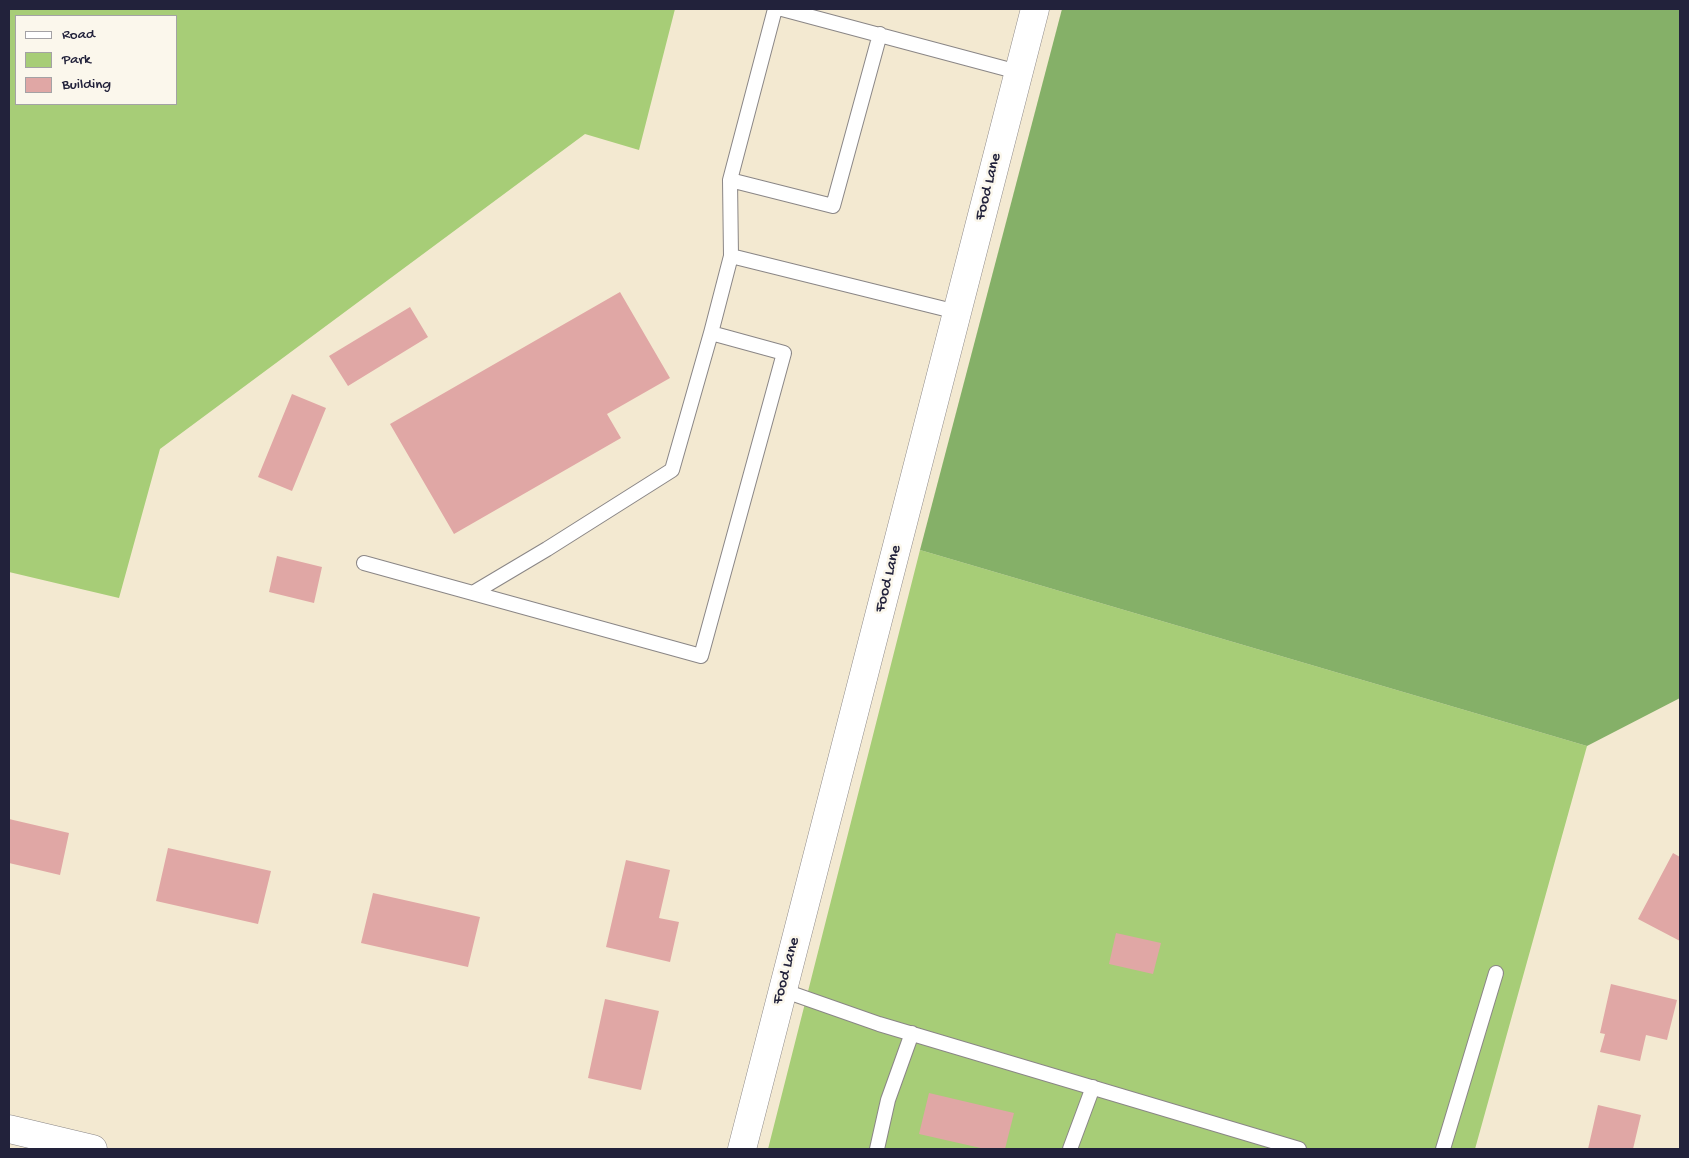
<!DOCTYPE html>
<style>
body{margin:0}
#map{position:relative;width:1689px;height:1158px;overflow:hidden;background:#f3e9d1;font-family:"Gochi Hand",sans-serif}
canvas{display:block}
.frame{position:absolute;inset:0;border:10px solid #22223b;pointer-events:none}
.legend{position:absolute;left:15px;top:15px;width:162px;height:90px;box-sizing:border-box;background:#fbf7ec;border:1px solid #a4a2a5;margin:0;padding:6px 9px;list-style:none;font-size:15px;color:#22223b}
.legend li{display:flex;align-items:center;gap:10px;height:25px}
.legend b{width:25px;border:1px solid #a4a2a5}
</style>
<div id="map">
<canvas width="1689" height="1158"></canvas>
<div class="frame"></div>
<ul class="legend">
<li><b style="height:6px;background:#fff"></b>Road</li>
<li><b style="height:14px;background:#a7cd77"></b>Park</li>
<li><b style="height:14px;background:#e0a7a5"></b>Building</li>
</ul>
</div>
<script>
const context = document.querySelector('canvas').getContext('2d');
context.lineJoin = 'round';
function paint(path, color) { context.fillStyle = color; context.fill(path, 'evenodd'); }
function trace(path, color, width, dash) { context.strokeStyle = color; context.lineWidth = width; context.lineCap = dash ? 'butt' : 'round'; context.setLineDash(dash || []); context.stroke(path); }
function write(font, color, halo, rows, align = 'center') {
  context.font = font + ' "Gochi Hand",sans-serif'; context.lineWidth = 5; context.setLineDash([]); context.textBaseline = 'middle'; context.strokeStyle = halo; context.fillStyle = color; for (const [text, x, y, turn = 0] of rows) {
    context.save(); context.translate(x, y); context.rotate((+turn || 0) * Math.PI / 180); context.textAlign = isNaN(turn) ? turn : align; if (halo) context.strokeText(text, 0, 0); context.fillText(text, 0, 0); context.restore();
  }
}
paint(new Path2D(`
 M9,9H675L639,150L585,134L160,449L119,598L9,572ZM16,16H176V104H16Z
 M920,550L1587,746L1475,1149H768Z`), '#a7cd77');
paint(new Path2D(`
 M1062,9H1680V698L1587,746L920,550Z`), '#85b068');
paint(new Path2D(`
 M620,292L670,378L607,414L621,438L454,534L390,424Z
 M410,307L428,337L348,386L329,356Z
 M292,394L326,408L292,491L258,477Z
 M277,556L322,567L314,603L269,592Z
 M9,819L69,833L60,875L9,863Z
 M168,848L271,871L258,924L156,901Z
 M1673,853L1680,857V941L1638,919Z
 M626,860L670,870L659,918L679,922L670,962L606,947Z
 M373,893L480,917L468,967L361,943Z
 M1116,933L1161,943L1153,974L1109,964Z
 M1611,984L1677,1000L1667,1040L1646,1035L1640,1061L1600,1052L1605,1034L1600,1033Z
 M605,999L659,1011L641,1090L588,1078Z
 M929,1093L1014,1113L1005,1149H985L919,1134Z
 M1598,1105L1641,1115L1633,1149H1588Z`), '#e0a7a5');
const service = new Path2D(`
 M782,9L1018,72
 M730,180L833,206L880,34
 M731,256L957,312
 M364,563L701,656L784,353L711,333L731,256L730,180L775,9
 M473,593L547,549L672,470L711,333
 M782,990L879,1024L1299,1149
 M877,1149L888,1100L912,1033
 M1070,1149L1093,1087
 M1443,1149L1496,973`);
const tertiary = new Path2D(`
 M742,1149L1035,9`);
const secondary = new Path2D(`
 M9,1129L93,1149`);
trace(service, '#8a8686', 16);
trace(tertiary, '#8a8686', 29);
trace(secondary, '#8a8686', 29);
trace(service, '#fff', 14);
trace(tertiary, '#fff', 28);
trace(secondary, '#fff', 28);
write('16px', '#22223b', '#fbf7ec', [
 ["Food Lane",989,187,-76],
 ["Food Lane",889,579,-76],
 ["Food Lane",787,971,-75]
]);
</script>
